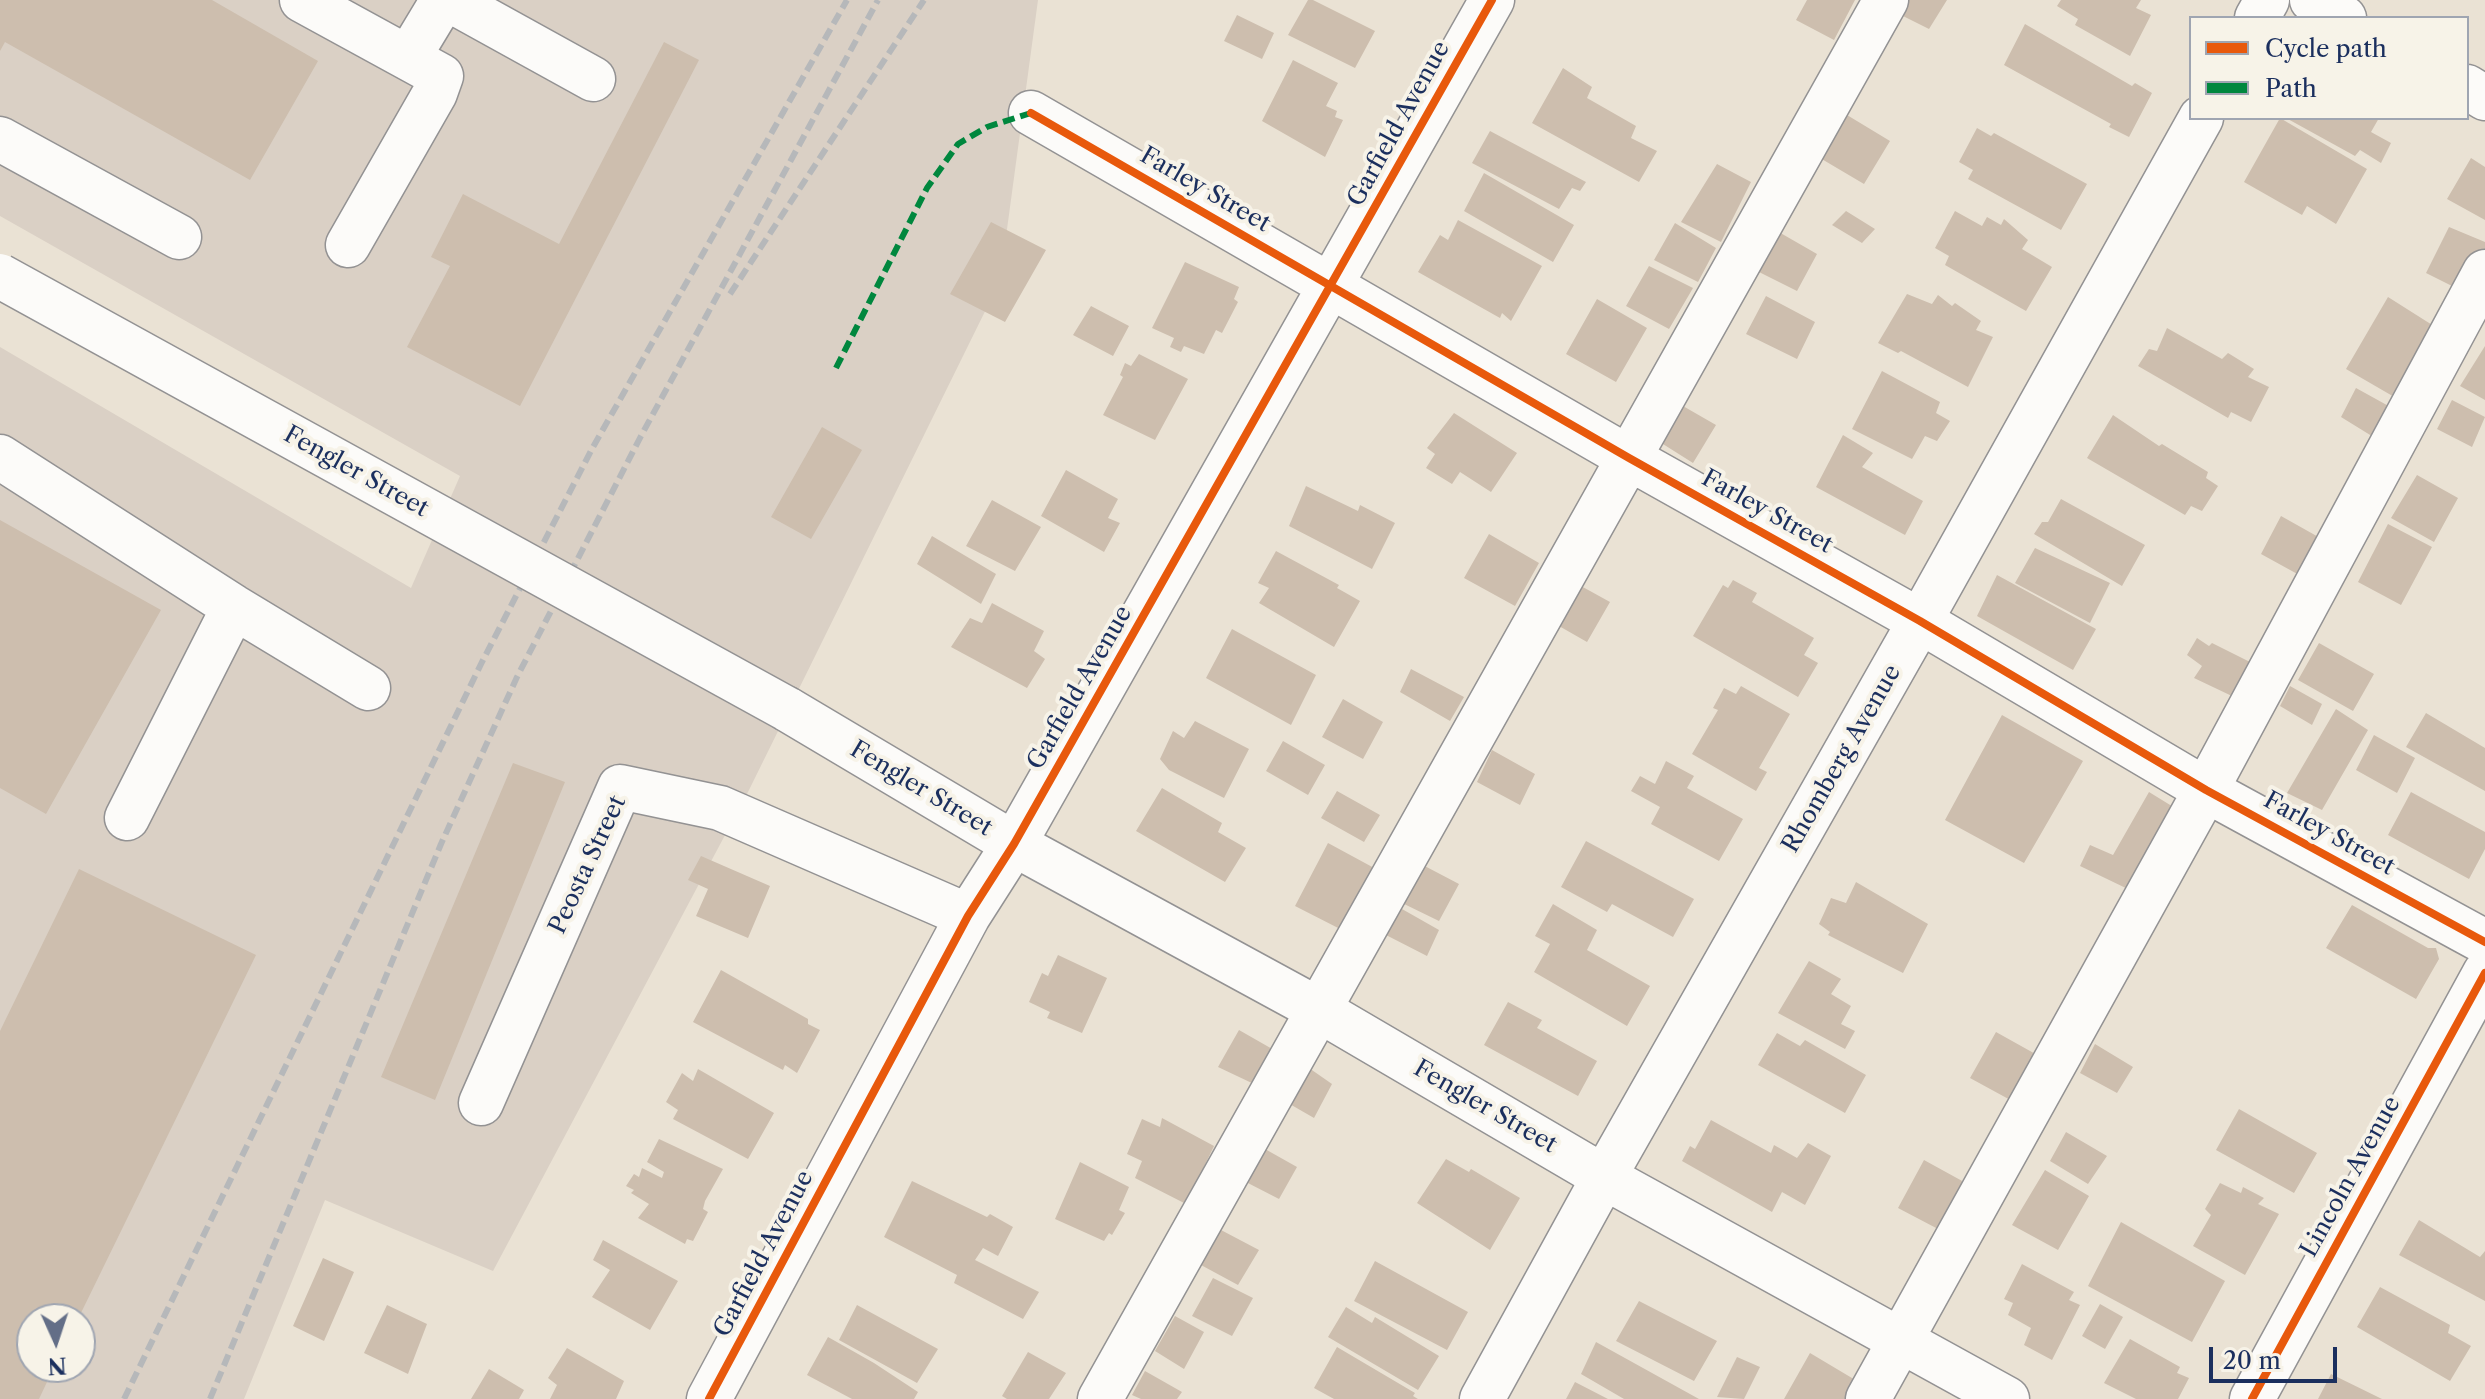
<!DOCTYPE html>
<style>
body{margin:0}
#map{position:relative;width:2485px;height:1399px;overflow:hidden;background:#eae2d4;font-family:"Libre Caslon Text",serif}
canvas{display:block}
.legend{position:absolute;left:2189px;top:16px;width:280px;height:104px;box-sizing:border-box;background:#f7f3e8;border:2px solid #9fa5b1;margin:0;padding:10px 14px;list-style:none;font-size:24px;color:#1b2f5e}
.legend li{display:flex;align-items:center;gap:16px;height:40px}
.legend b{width:40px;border:2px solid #9fa5b1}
.north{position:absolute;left:16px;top:1303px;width:80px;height:80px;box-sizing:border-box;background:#f7f3e8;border:2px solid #9fa5b1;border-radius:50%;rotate:177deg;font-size:22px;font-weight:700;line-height:32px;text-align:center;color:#1b2f5e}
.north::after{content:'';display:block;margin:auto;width:28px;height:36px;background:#636e87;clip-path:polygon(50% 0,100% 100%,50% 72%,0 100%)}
.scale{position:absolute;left:2209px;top:1347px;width:128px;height:36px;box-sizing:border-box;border:4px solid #1b2f5e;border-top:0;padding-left:10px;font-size:24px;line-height:28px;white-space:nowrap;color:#1b2f5e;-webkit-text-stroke:6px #f7f3e8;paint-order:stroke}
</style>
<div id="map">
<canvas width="2485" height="1399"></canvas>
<ul class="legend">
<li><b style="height:10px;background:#e8590c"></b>Cycle path</li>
<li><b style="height:10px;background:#00873e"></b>Path</li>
</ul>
<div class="north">N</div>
<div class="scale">20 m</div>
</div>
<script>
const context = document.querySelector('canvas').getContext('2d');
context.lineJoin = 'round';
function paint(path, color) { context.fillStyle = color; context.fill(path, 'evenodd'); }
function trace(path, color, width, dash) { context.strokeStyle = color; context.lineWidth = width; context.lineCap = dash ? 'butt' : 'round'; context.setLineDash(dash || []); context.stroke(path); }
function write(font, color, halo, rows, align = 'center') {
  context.font = font + ' "Libre Caslon Text",serif'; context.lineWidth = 8; context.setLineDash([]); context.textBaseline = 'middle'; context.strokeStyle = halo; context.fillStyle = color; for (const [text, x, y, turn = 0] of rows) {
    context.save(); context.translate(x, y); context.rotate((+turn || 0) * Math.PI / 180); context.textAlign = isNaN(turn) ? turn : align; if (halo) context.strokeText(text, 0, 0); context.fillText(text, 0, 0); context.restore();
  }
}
paint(new Path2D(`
 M0,0H1038L1000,281L749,790L493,1271L325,1200L244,1399H0V347L411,588L460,476L0,216ZM32,1319H80V1367H32Z`), '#dad0c5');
paint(new Path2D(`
 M0,0H212L318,61L250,180L5,42L0,51Z
 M1308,0H1313L1375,31L1355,68L1288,35Z
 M1807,0H1855L1834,40L1796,20Z
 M1902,0H1947L1929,29L1895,12Z
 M2061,0H2141L2136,8L2151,15L2130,56L2075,25L2078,19L2057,6Z
 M1237,15L1274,33L1262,59L1224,41Z
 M2025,24L2132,86L2135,83L2152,93L2129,137L2109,127L2111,124L2004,65Z
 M664,42L699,60L520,406L407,347L450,266L431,257L463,194L559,244Z
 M1293,60L1338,83L1326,106L1337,111L1335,117L1343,120L1325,157L1262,121Z
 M1563,68L1592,87L1587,98L1636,126L1631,138L1657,151L1639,182L1532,123Z
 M1847,115L1890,141L1864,184L1820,158Z
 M2280,118L2367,169L2336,224L2307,206L2302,215L2244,182Z
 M2286,118H2379L2371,132L2391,143L2381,163L2360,150L2355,156Z
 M1977,128L1991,136L1994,133L2087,184L2061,230L1968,179L1973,170L1959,162Z
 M1490,131L1586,182L1580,191L1572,188L1559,209L1472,163Z
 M2471,158L2485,167V220L2447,199Z
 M1717,164L1751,182L1721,242L1681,222Z
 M1484,173L1574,225L1553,262L1464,211Z
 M1846,211L1875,229L1862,243L1832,225Z
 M1955,211L1982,226L1987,217L2001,225L2004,219L2028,240L2022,249L2052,267L2026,311L1945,265L1949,256L1935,248Z
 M1458,220L1542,266L1511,321L1502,313L1500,318L1418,272L1440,235L1448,240Z
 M991,222L1046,250L1005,322L950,294Z
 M1675,223L1716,248L1698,282L1654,260Z
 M2449,227L2485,242V252L2466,293L2426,273Z
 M1777,231L1817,254L1797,291L1753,269Z
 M1185,262L1239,287L1234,299L1238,302L1222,333L1216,330L1204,354L1184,346L1181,352L1170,347L1174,338L1152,328Z
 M1649,266L1693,288L1669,329L1626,306Z
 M1907,294L1932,304L1938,295L1952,306L1955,303L1981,321L1976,330L1993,337L1968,387L1901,351L1898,353L1878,343Z
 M1766,296L1815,322L1797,359L1746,334Z
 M2388,297L2437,328L2396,398L2346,369Z
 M1597,299L1647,328L1616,382L1566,354Z
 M1091,306L1129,326L1113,356L1073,335Z
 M2167,328L2222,359L2228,353L2254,369L2248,377L2269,387L2251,422L2231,412L2228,418L2138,366L2149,349L2157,351Z
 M2485,346V400L2460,386Z
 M1139,354L1188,379L1155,440L1103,415L1123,377L1120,375L1125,363L1131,366Z
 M1882,371L1940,402L1936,413L1950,421L1937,441L1925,436L1912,459L1852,429Z
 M2356,388L2394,409L2375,438L2341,417Z
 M2452,400L2485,417L2472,447L2437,429Z
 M1676,402L1716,425L1693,463L1655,439Z
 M1454,413L1517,453L1491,492L1460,472L1452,484L1426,468L1435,454L1427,448Z
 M2113,415L2159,446L2162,444L2208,472L2206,478L2218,486L2202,511L2191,506L2185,515L2087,458Z
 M822,427L862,450L811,539L771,517Z
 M1843,435L1873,453L1862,467L1923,501L1905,535L1816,487Z
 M1066,470L1118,499L1108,518L1120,523L1104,552L1041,516Z
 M2417,475L2458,498L2434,542L2391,518Z
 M1306,486L1358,511L1360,505L1395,523L1372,569L1289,526Z
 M2061,499L2145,545L2122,586L2034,534L2042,522H2048Z
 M992,500L1041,527L1015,571L966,546Z
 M2281,516L2322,539L2301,576L2261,554Z
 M0,520L161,610L46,814L0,788Z
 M2388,524L2432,547L2401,605L2358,582Z
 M1489,534L1539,563L1515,606L1464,578Z
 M932,536L996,574L981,604L917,564Z
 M2035,548L2110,583L2090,623L2015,583Z
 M1276,551L1339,585L1337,588L1360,601L1334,647L1259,603L1269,588L1258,583Z
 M1997,575L2096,629L2073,670L1977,616Z
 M1733,580L1757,593L1752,602L1814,638L1804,655L1818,663L1798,697L1693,636L1723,585L1728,588Z
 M1581,586L1610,602L1587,642L1559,626Z
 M992,603L1044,631L1034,651L1045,659L1027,688L951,647L970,618L982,623Z
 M1232,629L1316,675L1291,725L1206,678Z
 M2197,638L2209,646L2212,643L2252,663L2234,697L2194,678L2202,666L2187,655Z
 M2319,643L2374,674L2353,711L2298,680Z
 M1411,669L1464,697L1450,721L1400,692Z
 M1741,686L1790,714L1759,768L1767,772L1756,791L1692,754L1718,710L1713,708L1724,688L1736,694Z
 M2290,686L2322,704L2312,725L2280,706Z
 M1343,699L1383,722L1363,759L1322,737Z
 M2336,709L2368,730L2322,810L2287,793Z
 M2426,713L2485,748V791L2406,747Z
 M2002,715L2083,761L2024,863L1945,820Z
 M1195,721L1249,749L1224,798L1169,770L1160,759L1173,731L1184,738Z
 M2374,735L2415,758L2397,793L2356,770Z
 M1283,741L1325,765L1308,795L1266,771Z
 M1492,750L1535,774L1520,805L1477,782Z
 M1666,761L1694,776L1687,788L1743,819L1719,861L1651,824L1660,807L1631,791L1640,776L1655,784Z
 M513,763L565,782L435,1100L381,1077Z
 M1162,788L1222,823L1218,832L1246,848L1225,882L1136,831Z
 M1337,791L1380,815L1364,842L1321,818Z
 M2149,792L2175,808L2132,891L2080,866L2090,845L2113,855Z
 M2411,792L2485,832V849L2469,879L2388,835Z
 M1586,841L1694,899L1673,937L1612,904L1607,912L1561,887Z
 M1328,843L1376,869L1344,931L1295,906Z
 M701,856L770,886L748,938L696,916L708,889L688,880Z
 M1419,863L1459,884L1439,921L1398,901Z
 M79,869L256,955L78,1319H32V1367H54L39,1399H0V1031Z
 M1856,882L1928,924L1903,973L1828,935L1830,932L1819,924L1831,898L1846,903Z
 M1553,904L1597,930L1587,950L1650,986L1627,1026L1534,972L1550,944L1535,936Z
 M2352,905L2428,948H2436L2439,959L2416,999L2326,948Z
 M1402,909L1439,930L1427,956L1386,935Z
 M1058,955L1107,978L1082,1033L1047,1018L1050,1012L1029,1002L1042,973L1048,976Z
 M1809,961L1841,979L1831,994L1851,1006L1841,1024L1855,1031L1845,1049L1778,1013Z
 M721,970L808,1019V1024L820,1030L797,1073L785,1065L783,1070L693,1022Z
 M1508,1002L1542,1020L1537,1028L1597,1061L1578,1096L1484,1045Z
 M1239,1030L1274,1050L1256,1085L1218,1067Z
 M1996,1032L2039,1056L2014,1102L1970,1078Z
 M1777,1033L1800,1046L1805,1040L1866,1075L1845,1113L1758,1065Z
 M2095,1044L2133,1067L2117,1093L2080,1073Z
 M1309,1068L1332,1084L1314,1118L1288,1103Z
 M698,1069L774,1113L748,1159L673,1119L678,1110L666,1102L682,1073L693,1081Z
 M2239,1109L2317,1153L2294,1193L2216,1150Z
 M1162,1118L1214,1146L1186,1204L1135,1178L1142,1161L1127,1154L1142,1119L1160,1127Z
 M1711,1120L1771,1153L1774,1145L1797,1158L1808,1143L1831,1156L1805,1205L1782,1192L1772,1212L1682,1161L1690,1146L1695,1149Z
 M2066,1132L2107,1156L2088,1184L2050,1161Z
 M659,1139L723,1169L705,1201L703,1209L708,1212L693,1241L687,1239L685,1244L638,1218L649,1204L631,1193L634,1190L626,1186L634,1174L639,1177L642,1168L662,1178L664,1172L647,1162Z
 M1265,1149L1297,1167L1279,1199L1244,1181Z
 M1446,1159L1469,1172L1471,1169L1520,1198L1490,1250L1417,1203Z
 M1924,1160L1964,1182L1938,1229L1898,1208Z
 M1080,1162L1129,1187L1119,1210L1125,1213L1112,1235L1109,1233L1104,1241L1055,1219Z
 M2045,1170L2089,1196L2058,1250L2012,1225Z
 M912,1181L987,1217L990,1214L1013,1227L998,1256L983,1248L975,1260L1039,1292L1023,1319L954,1283L957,1275L884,1237Z
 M2220,1183L2241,1193L2243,1187L2264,1198L2258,1204L2279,1214L2245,1275L2193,1246L2211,1215L2205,1209Z
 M2419,1220L2480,1257L2485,1251V1301L2399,1255Z
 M2121,1222L2225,1281L2192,1342L2088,1286Z
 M1221,1230L1259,1250L1238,1285L1201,1265Z
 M603,1240L678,1281L650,1330L592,1297L610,1270L593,1260Z
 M323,1258L354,1272L324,1341L293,1326Z
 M1375,1261L1468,1312L1447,1350L1354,1301Z
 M2022,1264L2074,1292L2069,1300L2080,1305L2052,1360L2024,1345L2031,1328L2008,1315L2013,1303L2004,1299Z
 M1213,1278L1253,1298L1232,1336L1192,1316Z
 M2380,1287L2450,1325L2448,1333L2471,1346L2450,1381L2357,1327Z
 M1639,1301L1717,1341L1694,1381L1616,1341Z
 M2100,1304L2123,1317L2105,1349L2082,1336Z
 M387,1305L427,1324L408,1374L364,1353Z
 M857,1305L938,1349L917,1383L839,1340Z
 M1346,1307L1372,1323L1375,1317L1439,1356L1418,1390L1328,1337Z
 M1175,1316L1204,1332L1184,1369L1155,1351Z
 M828,1337L874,1363L918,1392L914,1399H852L807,1375Z
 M2130,1339L2180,1367L2177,1373L2189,1378L2178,1399H2136L2104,1383Z
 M1596,1342L1699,1399H1624L1581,1374Z
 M1337,1347L1415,1393L1413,1396L1418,1399H1334L1314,1388Z
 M567,1348L624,1381L616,1399H550L557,1385L548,1378Z
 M1028,1352L1066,1373L1049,1399H1007L1002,1396Z
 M1810,1353L1857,1381L1845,1399H1784Z
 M1737,1357L1760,1367L1744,1399L1717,1397Z
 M489,1369L524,1390L519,1399H471Z
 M1145,1371L1182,1392L1177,1399H1141L1132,1395Z
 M2331,1374L2382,1399H2318Z
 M1575,1382L1608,1399H1566Z`), '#cdbeae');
const minor = new Path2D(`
 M302,0L441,76L435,93L348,245
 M450,0L593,79
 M2312,0L2344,18
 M408,58L443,0
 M2467,87L2485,98
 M1031,113L1629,458L1920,621L2206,790L2485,942
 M0,139L179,237
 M0,457L234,607L368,688
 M127,818L234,607
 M481,1103L620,787L720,808L968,916
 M709,1399L968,916L1014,844L1492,0
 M1100,1399L1886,0
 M1482,1399L1604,1177L2007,1399
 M1868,1399L2206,790L2485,272
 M2252,1399L2485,973`);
const major = new Path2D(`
 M2257,18L2267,0
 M787,709L1014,844L1319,1010L1604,1177L1920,621L2201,118`);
trace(minor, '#939293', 47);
trace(major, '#939293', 47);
trace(minor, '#fcfbf9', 44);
trace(major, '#fcfbf9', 44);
trace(new Path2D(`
 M730,294L924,0
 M124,1399L482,662L593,447L847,0
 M210,1399L441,844L517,677L641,436L878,0`), '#b6b8ba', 6, [12, 6]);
const majorBridge = new Path2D(`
 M0,276L787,709`);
trace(majorBridge, '#939293', 47, []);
trace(majorBridge, '#fcfbf9', 44);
trace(new Path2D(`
 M836,368L927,188L958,144L987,127L1031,113`), '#00873e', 6, [12, 6]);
trace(new Path2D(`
 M1031,113L1629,458L1920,621L2206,790L2485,942
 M709,1399L968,916L1014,844L1492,0
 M2252,1399L2485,973`), '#e8590c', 8);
write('24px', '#1b2f5e', '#f7f3e8', [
 ["Garfield Avenue",1399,124,-61],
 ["Farley Street",1205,190,30],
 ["Fengler Street",356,472,29],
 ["Farley Street",1767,512,29],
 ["Garfield Avenue",1080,688,-60],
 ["Rhomberg Avenue",1842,759,-60],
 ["Fengler Street",921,789,31],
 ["Farley Street",2329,834,29],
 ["Peosta Street",588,865,-65],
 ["Fengler Street",1485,1107,30],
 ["Lincoln Avenue",2351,1177,-61],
 ["Garfield Avenue",764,1254,-62]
]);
</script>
